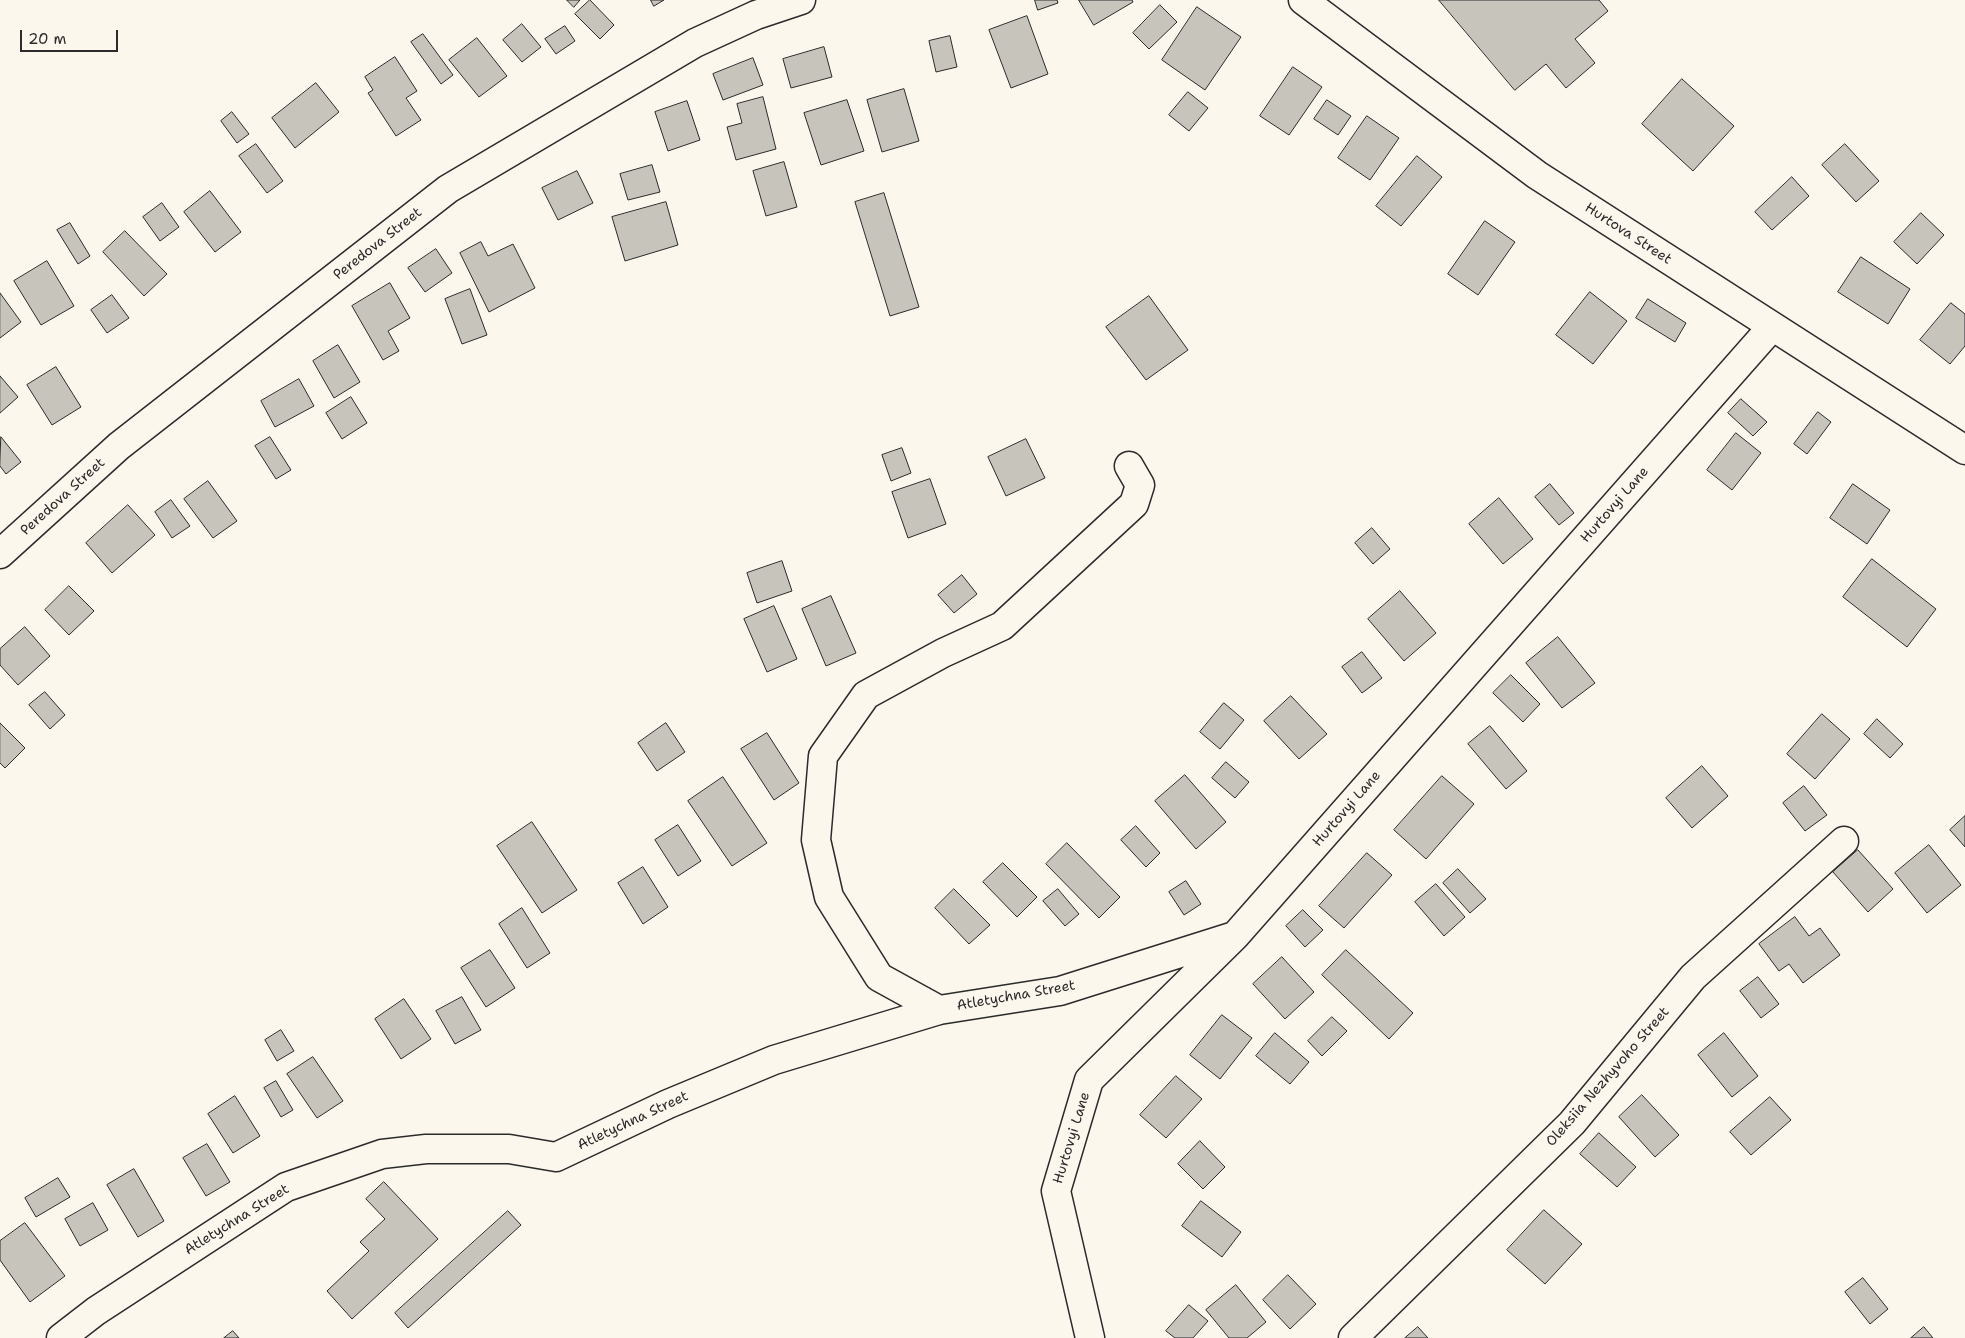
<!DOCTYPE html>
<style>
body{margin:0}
#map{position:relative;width:1965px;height:1338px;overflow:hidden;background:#fbf7ec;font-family:"Shantell Sans",sans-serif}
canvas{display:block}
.scale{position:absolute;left:20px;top:30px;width:98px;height:22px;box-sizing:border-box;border:2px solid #2b2b2b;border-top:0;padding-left:6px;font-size:15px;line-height:18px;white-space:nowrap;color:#2b2b2b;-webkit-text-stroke:4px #fbf7ec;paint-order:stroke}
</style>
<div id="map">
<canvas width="1965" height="1338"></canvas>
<div class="scale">20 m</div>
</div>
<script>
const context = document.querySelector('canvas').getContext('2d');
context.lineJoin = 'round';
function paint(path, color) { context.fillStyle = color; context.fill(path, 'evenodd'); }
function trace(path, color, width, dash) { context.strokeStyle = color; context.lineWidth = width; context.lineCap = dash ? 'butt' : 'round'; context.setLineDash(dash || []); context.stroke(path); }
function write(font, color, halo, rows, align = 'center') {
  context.font = font + ' "Shantell Sans",sans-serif'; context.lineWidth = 4; context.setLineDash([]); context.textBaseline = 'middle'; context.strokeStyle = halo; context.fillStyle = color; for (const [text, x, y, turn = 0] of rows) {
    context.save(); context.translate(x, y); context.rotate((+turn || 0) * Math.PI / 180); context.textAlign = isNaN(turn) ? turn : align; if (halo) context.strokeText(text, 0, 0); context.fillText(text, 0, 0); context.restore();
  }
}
const building = new Path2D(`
 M567,0H580L574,7Z
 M590,0L614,25L600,39L575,14Z
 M651,0H664L654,6Z
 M1035,0H1057L1058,3L1038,10Z
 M1079,0H1132L1133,2L1094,25Z
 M1439,0H1599L1608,11L1575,39L1595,63L1566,88L1546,64L1515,90Z
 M1160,5L1177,22L1149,49L1133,33Z
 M1197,7L1241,37L1205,90L1162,60Z
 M1027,16L1048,74L1011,88L989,30Z
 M522,24L541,47L522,62L503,40Z
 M565,26L575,41L556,54L545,39Z
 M423,34L453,75L441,84L411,42Z
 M950,36L957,67L936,72L929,41Z
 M477,38L507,76L479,97L449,60Z
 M824,47L832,77L791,88L783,59Z
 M395,57L417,91L406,98L421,120L396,136L368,93L373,90L365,77Z
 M753,58L763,85L723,100L713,74Z
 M1293,67L1322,87L1289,135L1260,116Z
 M1682,79L1734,126L1693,171L1642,124Z
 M316,83L339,112L295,148L272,118Z
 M904,89L919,141L882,152L867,100Z
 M1188,92L1208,108L1189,131L1169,115Z
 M763,97L776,149L736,160L727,127L742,123L737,104Z
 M847,100L864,151L821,165L804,113Z
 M1327,100L1351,116L1338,135L1314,119Z
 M687,101L700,140L668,151L655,112Z
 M232,112L249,134L237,143L221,121Z
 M1367,116L1399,138L1370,180L1338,158Z
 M256,144L283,181L267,193L239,156Z
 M1845,144L1879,181L1856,202L1822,165Z
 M1417,156L1442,177L1401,226L1376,206Z
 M784,162L797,207L766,216L753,171Z
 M652,165L660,192L628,200L620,174Z
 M577,171L593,203L558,220L542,188Z
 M1792,177L1809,196L1772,230L1755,212Z
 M210,191L241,232L215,252L184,212Z
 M884,193L919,307L890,316L855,202Z
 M666,202L678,245L625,261L612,217Z
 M162,203L179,227L160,241L143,217Z
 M1921,213L1944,235L1917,264L1894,242Z
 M1485,221L1515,242L1478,295L1448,274Z
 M70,223L90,256L78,264L57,230Z
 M125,231L167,274L144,296L103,252Z
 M481,242L488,256L513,244L535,288L489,312L460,253Z
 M436,249L452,273L425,292L408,268Z
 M1861,257L1910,289L1888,324L1838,292Z
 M47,261L74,306L41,325L14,281Z
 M390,283L410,318L388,331L399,351L383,360L352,306Z
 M470,289L487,335L462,344L445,299Z
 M1590,292L1627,321L1593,364L1556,335Z
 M0,293L21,322L0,338Z
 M112,295L129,318L107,333L91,310Z
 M1149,296L1188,350L1146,380L1106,327Z
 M1648,299L1686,323L1675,342L1636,318Z
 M1951,303L1965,314V346L1950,364L1920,340Z
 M338,345L360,382L334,398L313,361Z
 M56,367L81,407L52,425L27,385Z
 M0,376L18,397L0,413Z
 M299,379L314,406L275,427L261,401Z
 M351,397L367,423L342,439L326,413Z
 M1741,399L1767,422L1753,436L1728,413Z
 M1818,412L1831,422L1807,454L1794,444Z
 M1736,433L1761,453L1732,490L1707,470Z
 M1,437L21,462L6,474L0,466Z
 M270,437L291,470L276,479L255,446Z
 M1026,439L1045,478L1006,496L988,457Z
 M902,448L911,473L891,481L882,455Z
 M930,479L946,524L908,538L892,492Z
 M208,481L237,521L213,538L184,499Z
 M1550,484L1574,513L1559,525L1535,497Z
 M1853,484L1890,510L1867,544L1830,518Z
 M1499,498L1533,539L1503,564L1469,524Z
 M171,500L190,526L172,538L155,512Z
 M128,505L155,535L112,573L86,543Z
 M1372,528L1390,549L1373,564L1355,543Z
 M1872,559L1936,609L1907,647L1843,597Z
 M782,561L792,591L757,603L747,573Z
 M962,575L977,594L954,613L938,595Z
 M69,586L94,611L69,635L45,610Z
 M1400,591L1436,633L1404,661L1368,619Z
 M831,596L856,653L826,666L802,609Z
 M774,606L797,659L767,672L744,619Z
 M25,627L50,656L18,685L0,665V649Z
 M1558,637L1595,683L1562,708L1526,663Z
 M1362,652L1382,678L1362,693L1342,667Z
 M1511,675L1540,704L1523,722L1493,693Z
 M45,692L65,715L50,729L29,705Z
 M1291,696L1327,734L1299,759L1264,721Z
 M1224,703L1244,720L1220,749L1200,732Z
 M1822,714L1850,739L1815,779L1787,754Z
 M1877,719L1903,744L1890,758L1864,734Z
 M0,723L25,748L5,768L0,763Z
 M666,723L685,752L657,771L638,743Z
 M1490,726L1527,771L1506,789L1468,744Z
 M767,733L799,783L774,800L741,749Z
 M1226,762L1249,782L1235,798L1212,778Z
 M1702,766L1728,796L1692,828L1666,798Z
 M1185,775L1226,822L1196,849L1155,801Z
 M1442,776L1474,804L1426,859L1394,830Z
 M723,777L767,843L732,866L688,801Z
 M1804,786L1827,815L1805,831L1783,803Z
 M1965,816V847L1950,830Z
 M532,822L577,890L542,913L497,846Z
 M678,825L701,861L678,876L655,840Z
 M1136,826L1160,853L1146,867L1121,840Z
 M1067,843L1120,897L1099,918L1046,864Z
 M1929,845L1961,885L1927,913L1895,873Z
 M1858,850L1893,889L1868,912L1833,872Z
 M1367,853L1392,875L1344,928L1319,906Z
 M1003,863L1037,897L1017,917L983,882Z
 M643,867L668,907L643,924L618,883Z
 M1458,869L1486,899L1470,913L1443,883Z
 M1186,881L1201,904L1184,915L1169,892Z
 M1436,884L1465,917L1444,936L1415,902Z
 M954,889L990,925L969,944L935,908Z
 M1058,889L1079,914L1065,926L1043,901Z
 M522,908L550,953L527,968L499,924Z
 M1303,910L1323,930L1305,947L1286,926Z
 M1795,917L1809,936L1820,928L1840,955L1803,983L1789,964L1779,971L1759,944Z
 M490,950L515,988L486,1007L461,968Z
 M1346,950L1413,1013L1389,1039L1322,975Z
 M1282,957L1314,992L1285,1019L1253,984Z
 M1758,977L1779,1004L1761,1018L1740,991Z
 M462,997L481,1030L455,1044L436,1011Z
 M404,999L431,1039L401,1059L375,1019Z
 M1222,1015L1252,1038L1220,1079L1190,1055Z
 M1332,1017L1347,1031L1322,1056L1308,1041Z
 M281,1030L294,1051L277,1061L265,1040Z
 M1275,1033L1309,1062L1290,1084L1256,1056Z
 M1724,1033L1758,1076L1732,1097L1698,1055Z
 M313,1057L343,1101L317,1118L287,1074Z
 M1176,1076L1202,1099L1166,1138L1140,1115Z
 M276,1081L293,1110L281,1117L264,1088Z
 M1642,1095L1679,1135L1655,1157L1619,1117Z
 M235,1096L260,1136L233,1153L208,1114Z
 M1770,1097L1791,1120L1751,1155L1730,1132Z
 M1599,1133L1636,1167L1617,1187L1580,1154Z
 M1200,1141L1225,1167L1203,1189L1178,1164Z
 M207,1144L230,1182L206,1196L183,1158Z
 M134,1169L164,1221L138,1237L107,1185Z
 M58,1178L70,1197L36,1217L25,1198Z
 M384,1182L438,1239L352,1319L327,1291L369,1251L360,1242L385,1219L366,1199Z
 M1201,1201L1241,1232L1222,1257L1182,1226Z
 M93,1203L108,1230L80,1246L65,1219Z
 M1544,1210L1582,1244L1545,1284L1507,1250Z
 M508,1211L521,1225L408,1328L395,1313Z
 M25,1223L65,1276L30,1302L0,1260V1241Z
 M1288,1275L1316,1304L1290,1329L1263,1300Z
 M1863,1278L1888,1309L1870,1324L1845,1292Z
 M1236,1285L1266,1322L1247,1338H1229L1206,1310Z
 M1189,1305L1208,1321L1193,1338H1175L1166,1331Z
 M1418,1327L1428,1338H1405Z
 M1924,1327L1933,1338H1911Z
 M233,1331L239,1338H224Z`);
paint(building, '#c7c4bc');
trace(building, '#2b2b2b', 1);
const minor = new Path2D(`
 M1303,0L1537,175L1965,450
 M0,554L119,446L448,189L695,43L756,15L801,0
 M939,1010L879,977L829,897L816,840L823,756L866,695L943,653L1002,626L1134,504L1140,485L1129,466
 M61,1338L96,1311L286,1187L382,1154L426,1149H509L556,1157L668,1104L774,1060L939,1010L1060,991L1231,937
 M1090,1338L1056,1191L1089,1080L1235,936L1771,328
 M1353,1338L1572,1123L1693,977L1844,841`);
trace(minor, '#2b2b2b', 31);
trace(minor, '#fbf7ec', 28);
write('14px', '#2b2b2b', '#fbf7ec', [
 ["Hurtova Street",1628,234,33],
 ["Peredova Street",378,244,-38],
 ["Peredova Street",63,497,-42],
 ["Hurtovyi Lane",1615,505,-49],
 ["Hurtovyi Lane",1347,809,-49],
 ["Atletychna Street",1016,996,-10],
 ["Oleksiia Nezhyvoho Street",1608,1077,-49],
 ["Atletychna Street",633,1121,-25],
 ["Hurtovyi Lane",1072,1138,-73],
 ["Atletychna Street",237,1220,-32]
]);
</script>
